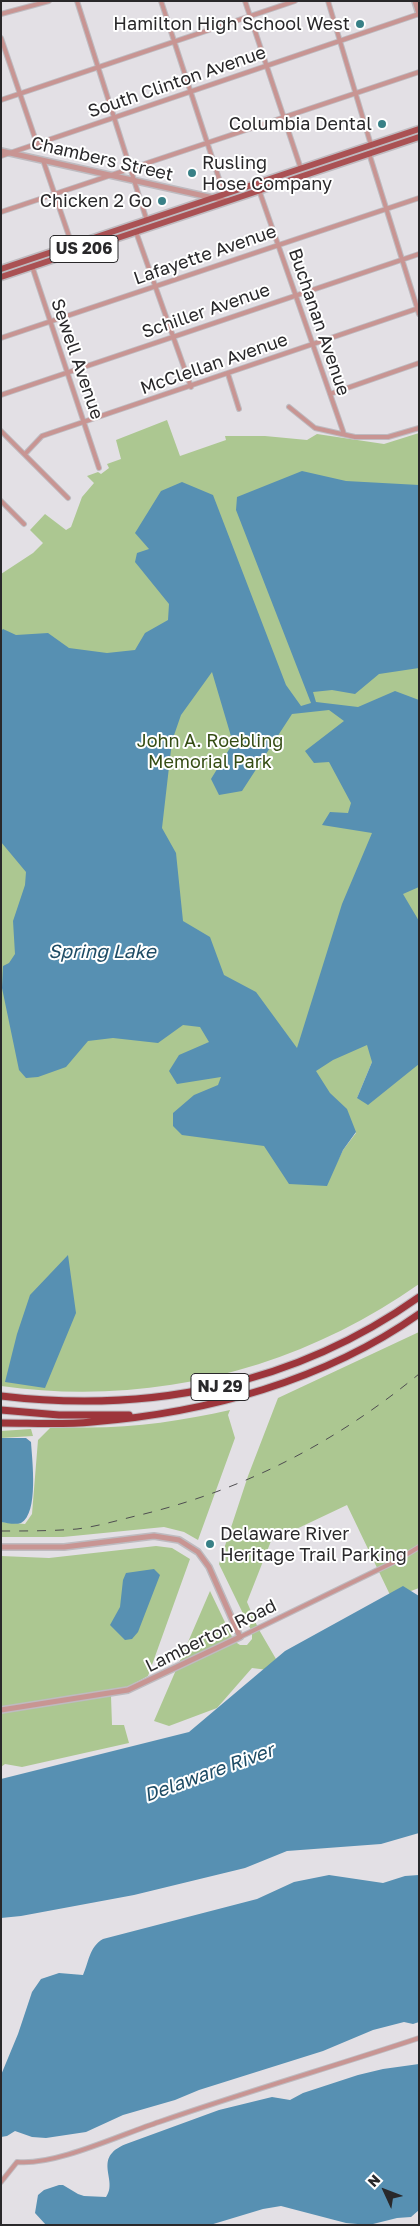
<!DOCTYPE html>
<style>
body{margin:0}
#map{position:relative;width:420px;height:2226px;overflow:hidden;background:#e3e0e5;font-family:"Golos Text",sans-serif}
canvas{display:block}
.frame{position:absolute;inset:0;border:2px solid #29282a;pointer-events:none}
.north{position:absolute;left:360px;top:2166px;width:50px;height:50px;-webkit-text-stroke:4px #fff;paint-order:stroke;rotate:313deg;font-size:14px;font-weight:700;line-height:20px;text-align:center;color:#29282a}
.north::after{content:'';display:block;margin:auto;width:18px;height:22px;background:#29282a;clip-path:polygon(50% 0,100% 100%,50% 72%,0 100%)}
</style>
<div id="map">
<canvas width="420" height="2226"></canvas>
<div class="frame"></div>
<div class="north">N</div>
</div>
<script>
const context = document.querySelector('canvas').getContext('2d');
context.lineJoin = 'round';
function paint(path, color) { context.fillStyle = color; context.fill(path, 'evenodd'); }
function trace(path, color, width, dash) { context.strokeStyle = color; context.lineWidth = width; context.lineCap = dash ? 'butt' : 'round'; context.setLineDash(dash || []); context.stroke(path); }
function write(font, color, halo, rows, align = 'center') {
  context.font = font + ' "Golos Text",sans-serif'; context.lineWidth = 4; context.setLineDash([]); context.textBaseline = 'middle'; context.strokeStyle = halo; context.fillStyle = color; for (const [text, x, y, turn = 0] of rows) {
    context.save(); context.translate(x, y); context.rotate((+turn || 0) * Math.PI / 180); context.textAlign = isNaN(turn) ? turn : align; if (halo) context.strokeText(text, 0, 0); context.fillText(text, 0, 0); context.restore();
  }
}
paint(new Path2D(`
 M167,420L180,456L226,440L225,436H265L307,440L317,434L384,444L419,433V928L372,1062L357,1098L419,1026V1284C297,1370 149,1407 1,1386V574L33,553L43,543L30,530L45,514L66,530L71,527L82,497L94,483L87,476L98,472L101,474L109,468L107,464L121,459L116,440ZM347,1119L356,1133L343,1150L336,1164Z
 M419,1332V1588L411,1591L407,1606L392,1599L347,1505L271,1541L247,1602L258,1628L276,1659L268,1670L252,1668L217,1708L169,1726L154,1721L210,1591L234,1641L240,1645H247L252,1639V1632L219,1564L248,1476L278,1398Z
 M230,1410L228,1415L235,1438L198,1540L184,1532L164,1527L63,1537H1V1522L25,1524L32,1514L38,1440L52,1426C111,1431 173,1423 230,1410Z
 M31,1429L33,1436L1,1438V1431Z
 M156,1546L172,1548L190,1559L148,1676L111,1696L112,1725H124L129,1743L22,1767L5,1764L1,1767V1556L49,1558Z`), '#acc791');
paint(new Path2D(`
 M302,471L346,481L419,485V668L379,674L355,694L332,690L313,692L316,702L358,707L395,691L419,700V887L403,894L419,921V1064L368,1105L357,1098L372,1062L367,1045L333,1060L316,1071L330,1093L347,1109L356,1132L343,1150L327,1186L289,1184L264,1146L182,1135L173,1126V1113L194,1095L218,1085L221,1077L177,1084L169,1071L179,1055L209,1042L200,1027L183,1025L158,1043L113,1038L88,1041L66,1067L38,1077L26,1078L19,1070L2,988L3,966L9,963L15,954L13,921L25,885L26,872L1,842V631L3,629L16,635L48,633L69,648L107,653L135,650L145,633L168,620L169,604L135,562L137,553L149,549L135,533L161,491L182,482L213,495L286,685L301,706L311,703L236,510L237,497ZM212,672L233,743L211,779L219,795L242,791L292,714L329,710L344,721L305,751L314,763L329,762L351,803L348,813L330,812L322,825L372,833L342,904L297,1048L256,992L224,975L210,937L183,921L176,853L162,828L172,741L181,715Z
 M68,1255L76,1313L45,1388L5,1382L17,1334L30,1295Z
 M1,1438H26L31,1442C32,1460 39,1513 21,1523C15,1525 7,1523 1,1522Z
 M154,1569L160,1575L138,1632L132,1639L125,1640L110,1625L120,1607L123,1580L126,1573Z
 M403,1586L419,1596V1833L381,1844L287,1851L245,1868L134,1895L21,1916L1,1918V1779L189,1732L285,1651Z
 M329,1875L383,1883L405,1876L419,1875V2022L413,2024L404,2022L373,2030L323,2051L199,2090L175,2100L123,2115L86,2132L46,2138L32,2137L15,2131L7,2136L1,2137V2075L18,2034L32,1992L41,1979L59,1973L83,1975C89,1962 89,1947 103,1939L257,1899L294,1882Z
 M419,2064V2210L411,2217L397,2218L369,2225L346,2223L281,2206L263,2209L210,2225H46L35,2213L38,2195L44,2190L59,2185H63L78,2194L84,2196L106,2197C119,2180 91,2158 126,2144L219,2110L272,2097L290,2100L303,2093L358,2075L383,2069Z`), '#5790b2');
const minor = new Path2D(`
 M77,1L147,221
 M161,1L224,194
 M245,1L301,169
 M328,1L371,145
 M1,14L49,1
 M1,38L37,144
 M1,100L295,1
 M369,153L419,314
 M1,156L419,14
 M43,160L72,245
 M259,190L344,434
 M1,212L419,72
 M136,232L191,387
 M32,266L99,468
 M1,338L419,198
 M228,374L239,409
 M330,394L419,363
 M1,395L419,254
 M289,407L315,428L355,437H388L419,428
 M1,431L68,498
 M25,454L42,436L419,308
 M1,501L24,524
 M240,1637L394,1562L419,1547
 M1,2182L17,2162C55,2166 122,2134 159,2122C245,2092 332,2067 419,2038`);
const tertiary = new Path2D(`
 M415,1L419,14
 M1,151L227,201
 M1,1547H64L154,1536L179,1540L198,1552L209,1567L240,1637L128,1690L1,1710`);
const primary = new Path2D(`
 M1,269L419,129
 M1,277L419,137`);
const motorway = new Path2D(`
 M1,1396C150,1414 295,1385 419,1297
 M1,1410L59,1415H129
 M1,1423C31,1423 62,1425 92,1422C206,1413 324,1381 419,1314`);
trace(minor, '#bebbc0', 6);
trace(tertiary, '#bebbc0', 8);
trace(primary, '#bebbc0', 9);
trace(motorway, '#bebbc0', 9);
trace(minor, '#c89593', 4);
trace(tertiary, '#c89593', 5);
trace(primary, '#aa5153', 6);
trace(motorway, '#9d353b', 7);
trace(new Path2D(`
 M1,1531C27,1531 52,1531 77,1529C100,1526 122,1519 144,1514C248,1488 336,1442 419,1374`), '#4e4d50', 1, [9, 9]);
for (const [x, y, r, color] of [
 [360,24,5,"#388086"],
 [382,124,5,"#388086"],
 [192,173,5,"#388086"],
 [162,201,5,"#388086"],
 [210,1544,5,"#388086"]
]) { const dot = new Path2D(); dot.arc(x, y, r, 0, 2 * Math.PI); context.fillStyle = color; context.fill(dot); trace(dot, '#fff', 2); }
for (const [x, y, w] of [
 [84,249,68],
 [220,1387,58]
]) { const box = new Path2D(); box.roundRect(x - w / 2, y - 13.5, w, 27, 4); context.fillStyle = '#fff'; context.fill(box); trace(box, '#29282a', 1); }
write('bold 16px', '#29282a', null, [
 ["US 206",84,249],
 ["NJ 29",220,1387]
]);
write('18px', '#29282a', '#fff', [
 ["Hamilton High School West",350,24],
 ["Columbia Dental",372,124],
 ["Rusling",202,163,"left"],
 ["Hose Company",202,184,"left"],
 ["Chicken 2 Go",152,201],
 ["Delaware River",220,1534,"left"],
 ["Heritage Trail Parking",220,1555,"left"]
], 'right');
write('18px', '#29282a', '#fff', [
 ["South Clinton Avenue",177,82,-19],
 ["Chambers Street",102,159,13],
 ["Lafayette Avenue",205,255,-19],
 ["Schiller Avenue",206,311,-19],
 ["Buchanan Avenue",319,322,71],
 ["Sewell Avenue",77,359,71],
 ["McClellan Avenue",214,364,-19],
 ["Lamberton Road",211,1636,-26]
]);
write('18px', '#354d14', '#fff', [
 ["John A. Roebling",210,741],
 ["Memorial Park",210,762]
]);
write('italic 19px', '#1e4c65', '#fff', [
 ["Spring Lake",102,952],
 ["Delaware River",209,1773,-20]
]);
</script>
